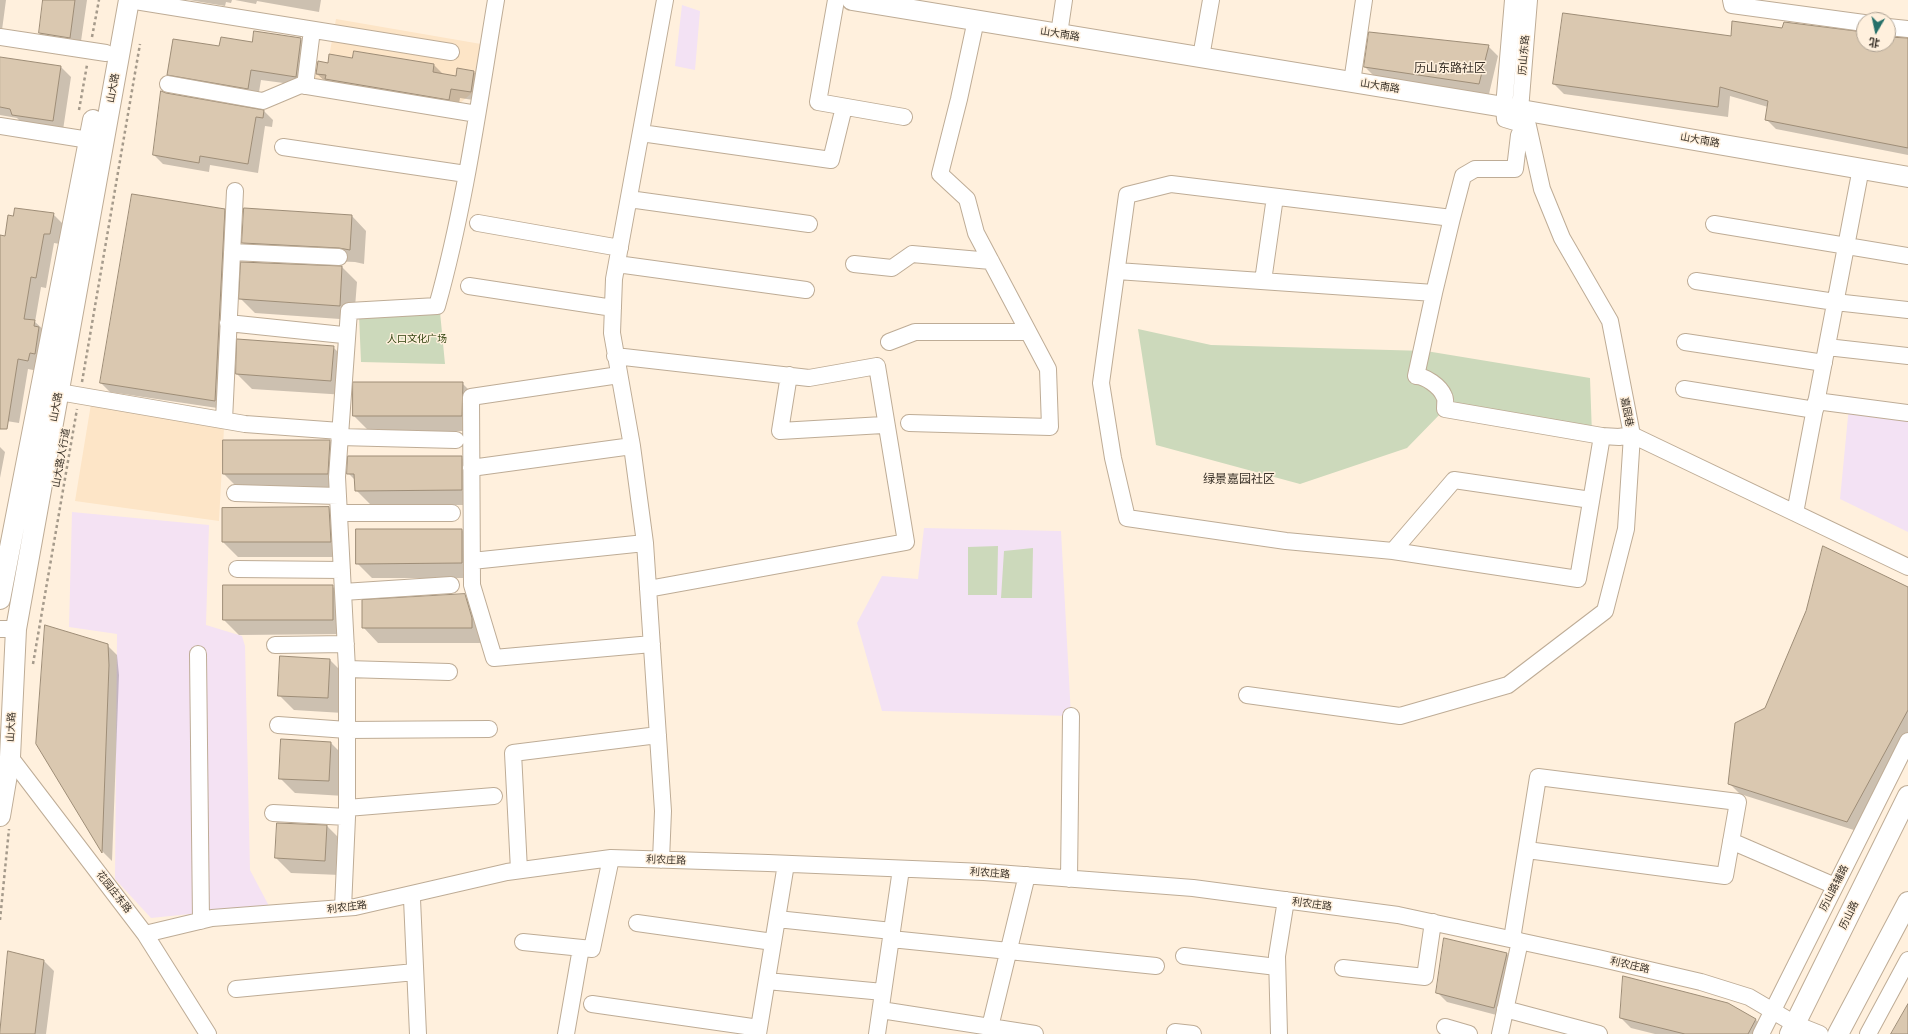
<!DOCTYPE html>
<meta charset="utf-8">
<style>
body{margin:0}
#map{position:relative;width:1908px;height:1034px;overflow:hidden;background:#fff0dd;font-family:Lato,"Noto Sans SC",sans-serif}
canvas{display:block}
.north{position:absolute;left:1856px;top:12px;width:40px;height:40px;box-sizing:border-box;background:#fff0dd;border:1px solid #b0a495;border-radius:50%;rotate:189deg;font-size:11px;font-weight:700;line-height:16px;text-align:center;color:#393128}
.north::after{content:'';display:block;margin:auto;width:14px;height:18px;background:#267069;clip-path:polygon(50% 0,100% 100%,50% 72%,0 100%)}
</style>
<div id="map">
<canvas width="1908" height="1034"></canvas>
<div class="north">北</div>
</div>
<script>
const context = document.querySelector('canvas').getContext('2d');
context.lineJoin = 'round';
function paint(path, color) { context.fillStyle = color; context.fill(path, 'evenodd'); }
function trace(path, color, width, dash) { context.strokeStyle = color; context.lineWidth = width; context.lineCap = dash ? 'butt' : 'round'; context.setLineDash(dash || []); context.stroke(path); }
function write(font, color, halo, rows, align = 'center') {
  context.font = font + ' Lato,"Noto Sans SC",sans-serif'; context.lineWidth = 3; context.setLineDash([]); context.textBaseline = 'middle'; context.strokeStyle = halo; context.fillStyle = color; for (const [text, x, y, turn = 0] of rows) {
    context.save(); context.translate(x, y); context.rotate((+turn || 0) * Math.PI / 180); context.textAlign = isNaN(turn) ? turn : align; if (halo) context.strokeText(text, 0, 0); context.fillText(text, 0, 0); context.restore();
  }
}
paint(new Path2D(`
 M336,19L481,44L472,93L447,114L310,91L315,61L328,62Z
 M91,404L224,428L219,521L75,501Z`), '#fde5c7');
paint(new Path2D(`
 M72,512L209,525L206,625L242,636L245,646L250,870L269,906L151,918L115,879L117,634L69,627Z`), '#f4e2f3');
paint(new Path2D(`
 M682,5L700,11L695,70L675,66Z
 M1850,396L1908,409V532L1840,499Z
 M924,528L1061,531L1071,716L882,711L857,623L882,576L918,579Z`), '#f3e2f4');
paint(new Path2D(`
 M440,312L445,364L361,362L359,315Z
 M1138,329L1211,345L1426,351L1590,378L1592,435L1444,410L1407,448L1300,484L1156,445Z
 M998,546L997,595H968V547Z
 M1033,548L1032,598H1001L1004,551Z`), '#ccd9bb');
paint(new Path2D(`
 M0,0H6L2,30H0Z
 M44,0H87L80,48L50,43L40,33Z
 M189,0H232L231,3L226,2L225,6Z
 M235,0H321L319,12L257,1L256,4Z
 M1783,29L1864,33V44H1888V38L1908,39V155L1776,129L1766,119L1768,107L1730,96L1728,117L1564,94L1554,84L1732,37Z
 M255,32L301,39L311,49L306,86L261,80L258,98L178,85L168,74L220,47L253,44Z
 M1488,46L1498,56L1489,94L1375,77L1365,67Z
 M0,58L61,67L71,77L63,130L23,124L17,118L0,115Z
 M353,59L434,65L443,74L456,77L474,72L483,82L480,101L460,98L458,109L327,83L317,74L329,64Z
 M166,94L264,111L273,120L272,127L265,126L258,173L210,165L209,172L163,164L154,155Z
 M224,210L233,219L224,409L110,392L101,383Z
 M53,214L63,224L60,244L54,243L46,288L41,287L35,322L45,331L38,371L28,369L19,423L0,420V236L6,237Z
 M352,216L366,231L364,264L355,262L258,258L243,243Z
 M342,267L357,282L354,320L255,313L240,298Z
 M333,347L348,362L346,395L252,389L237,374Z
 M354,383H462L477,398L476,431H369L354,416Z
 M330,441L345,456L342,488L239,489L224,474Z
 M0,447L5,452L0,478Z
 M461,457L476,472L477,505H371L356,490V481L348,473Z
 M329,508L344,523L345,557H238L223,542Z
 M462,530L477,545V578H372L357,563Z
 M332,586L347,601V634L239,635L224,620Z
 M1908,588V738L1857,831L1740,794L1730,784L1766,709Z
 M464,595L479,610L487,643H378L364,628L363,601Z
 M107,645L117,655L119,675L112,861L103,852L37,743Z
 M330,660L345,675L343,713L294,710L279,695Z
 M331,743L346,758L344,796L295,793L280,778Z
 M327,826L342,841L340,875L291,873L276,858Z
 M1445,939L1507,954L1517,964L1504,1017L1447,1002L1437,992Z
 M9,953L44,961L54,971L46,1034H0Z
 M1728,1004L1756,1020L1766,1030L1763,1034H1655L1631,1028L1621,1018Z`), '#0003');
const building = new Path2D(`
 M43,0H75L70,38L39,33Z
 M1563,13L1731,36L1732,21L1782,28L1784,22L1864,32V44H1888V37L1908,38V148L1765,120L1768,101L1720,87L1718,107L1553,84Z
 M254,31L301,38L296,77L251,70L248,89L167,75L173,39L219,46L221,37L252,42Z
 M1369,32L1489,45L1479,84L1364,67Z
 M354,51L434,64L433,72L456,76L457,68L474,71L471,92L451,89L449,100L325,79L326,75L316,74L318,61L328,63L329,54L352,58Z
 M0,57L61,66L53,121L12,115L10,109L0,107Z
 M161,91L166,93L264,110L263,118L256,117L248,164L200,156L199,163L153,155Z
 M132,194L225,209L215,401L100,383Z
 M15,208L54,213L50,234H44L36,278L31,277L24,319L35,320L34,326L39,327L35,354L30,353L28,361L18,359L7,429H0V235L5,236L8,215L13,216Z
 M244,208L352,215L350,250L339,248L242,243Z
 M241,262L342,266L340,306L239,299Z
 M237,339L334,346L331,381L236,374Z
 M353,382H463L462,416H353Z
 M223,440H330L328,474H223Z
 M348,456H462V490L355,491L354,474H347Z
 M329,507L331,542H222V508Z
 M356,529H462V563L356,564Z
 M1823,546L1908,587V710L1847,822L1728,784L1735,723L1765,708L1806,611Z
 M223,585H333V620H223Z
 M465,594L472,618V628H362V600Z
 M45,625L108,644L109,665L102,853L36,744Z
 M280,656L330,659L328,698L278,696Z
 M281,739L331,742L329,781L279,779Z
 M277,823L327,825L325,861L275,858Z
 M1444,938L1507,953L1494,1008L1436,993Z
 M8,951L44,960L35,1034H0Z
 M1623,976L1728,1003L1756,1019L1748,1034H1685L1620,1018Z
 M1908,1004V1034H1891Z`);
paint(building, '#dac8b0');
trace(building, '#9e8d77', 1);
const minor = new Path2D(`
 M129,0L451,52
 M836,0L818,102L904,117
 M1513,0L1504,107L1505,119L1528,126
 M1731,0L1732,5L1864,23
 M1888,27L1908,29
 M1059,34L1064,0
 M0,37L106,53
 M1201,57L1211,0
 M1352,82L1364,0
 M168,84L263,101L301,85L477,114
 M305,86L312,30
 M0,126L89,140
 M1528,126L1519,135L1515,169H1475L1463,176L1452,218L1171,184L1127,195L1101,383L1113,458L1127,518L1286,541L1393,551L1578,579L1602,436L1619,437L1632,435
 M641,133L831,160L844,107
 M283,147L466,174
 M629,199L809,224
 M478,223L620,248
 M1714,224L1908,256
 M232,252L339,257
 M617,264L806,290
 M854,264L892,268L912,254L991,261
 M1117,271L1434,293L1452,218
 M1263,281L1275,197
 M1696,281L1835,302L1908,310
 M469,286L613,308
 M1434,293L1416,376C1425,376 1440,386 1444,396C1446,399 1445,405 1445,409L1602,436
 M228,323L343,335
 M889,342L915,332H1028
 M1685,342L1824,363
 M1827,347L1908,356
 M615,356L809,378L877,366L906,542L648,589
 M619,375L471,397L472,585L494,658L652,644
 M789,375L780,431L883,425
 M1684,389L1815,410
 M59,392L245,424L340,431
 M1816,401L1908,413
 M224,420L235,191
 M909,423L1050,427L1048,369L976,233L967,199L940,174L959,99L976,20
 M1632,435L1908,567
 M339,437L456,440
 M471,468L632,446
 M235,493L338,496
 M339,513H452
 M1795,513L1861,168
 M1393,551L1454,480L1591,500
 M472,561L645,543
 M237,569L342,570
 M343,592L451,585
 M0,629H16
 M275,645L346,644
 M198,654L201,921
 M347,669L449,672
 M1247,695L1400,716L1508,685L1605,611L1626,529L1632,435L1610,321L1562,238L1542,189L1528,126L1520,110L1529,0
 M278,725L347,730L489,729
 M10,757L145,934L208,1034
 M347,808L494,796
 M273,813L347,817
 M1731,841L1835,886
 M661,860L663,811L645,543L632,446L612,333L614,279L665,0
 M519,870L513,753L658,735
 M1069,879L1071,716
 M412,899L418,1034
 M343,908L347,817V669L337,477L349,311L437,306C465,206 479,102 496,0
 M777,919L892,931
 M637,923L773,942
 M145,934L212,918L355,907L507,872L611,858L768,863L984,872L1193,888L1398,915L1598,958L1701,982L1749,997L1795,1024L1820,1034
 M891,939L1156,966
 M1512,939L1538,777L1738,802L1725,876L1527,850
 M523,942L592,949L611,858
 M1184,956L1277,967
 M1343,968L1425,977L1433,922
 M767,981L883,992
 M236,989L415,972
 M592,1004L759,1028
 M1505,1009L1599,1034
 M881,1010L1035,1034
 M990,1027L1027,875
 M1445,1027L1469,1034
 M1175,1032L1193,1034
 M566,1034L581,948
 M758,1034L786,864
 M877,1034L901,869
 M1279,1034L1277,956L1286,900
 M1500,1034L1520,941
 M1761,1034L1908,741
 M1868,1034L1908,960`);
const major = new Path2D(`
 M852,0L1504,107L1908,177
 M0,599L93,120
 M0,816L10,757L16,629L129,0
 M1790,1034L1908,796
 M1838,1034L1908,902`);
trace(minor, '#beac96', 18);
trace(major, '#beac96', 22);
trace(new Path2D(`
 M92,37L99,0
 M79,110L87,65
 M82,382L140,44
 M33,664L77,409
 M0,920L9,829`), '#a59a8b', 2.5, [3, 3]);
trace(minor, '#fff', 16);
trace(major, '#fff', 20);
write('10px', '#393128', '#fff0dd', [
 ["山大南路",1060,34,9],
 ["历山东路",1524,55,-85],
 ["山大南路",1380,86,9],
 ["山大路",113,88,-80],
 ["山大南路",1700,140,10],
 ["山大路",56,407,-80],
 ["嘉园巷",1627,412,79],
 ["山大路人行道",61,458,-80],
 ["山大路",11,727,-87],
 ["利农庄路",666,860,2],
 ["利农庄路",990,873,4],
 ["历山路辅路",1834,888,-63],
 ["花园庄东路",114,892,52],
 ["利农庄路",1312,904,8],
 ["利农庄路",347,907,-7],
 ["历山路",1849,915,-64],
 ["利农庄路",1630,965,13]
]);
write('10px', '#2f410d', '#fff0dd', [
 ["人口文化广场",417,339]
]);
write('12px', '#393128', '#fff0dd', [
 ["历山东路社区",1450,68],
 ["绿景嘉园社区",1239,479]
]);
</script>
